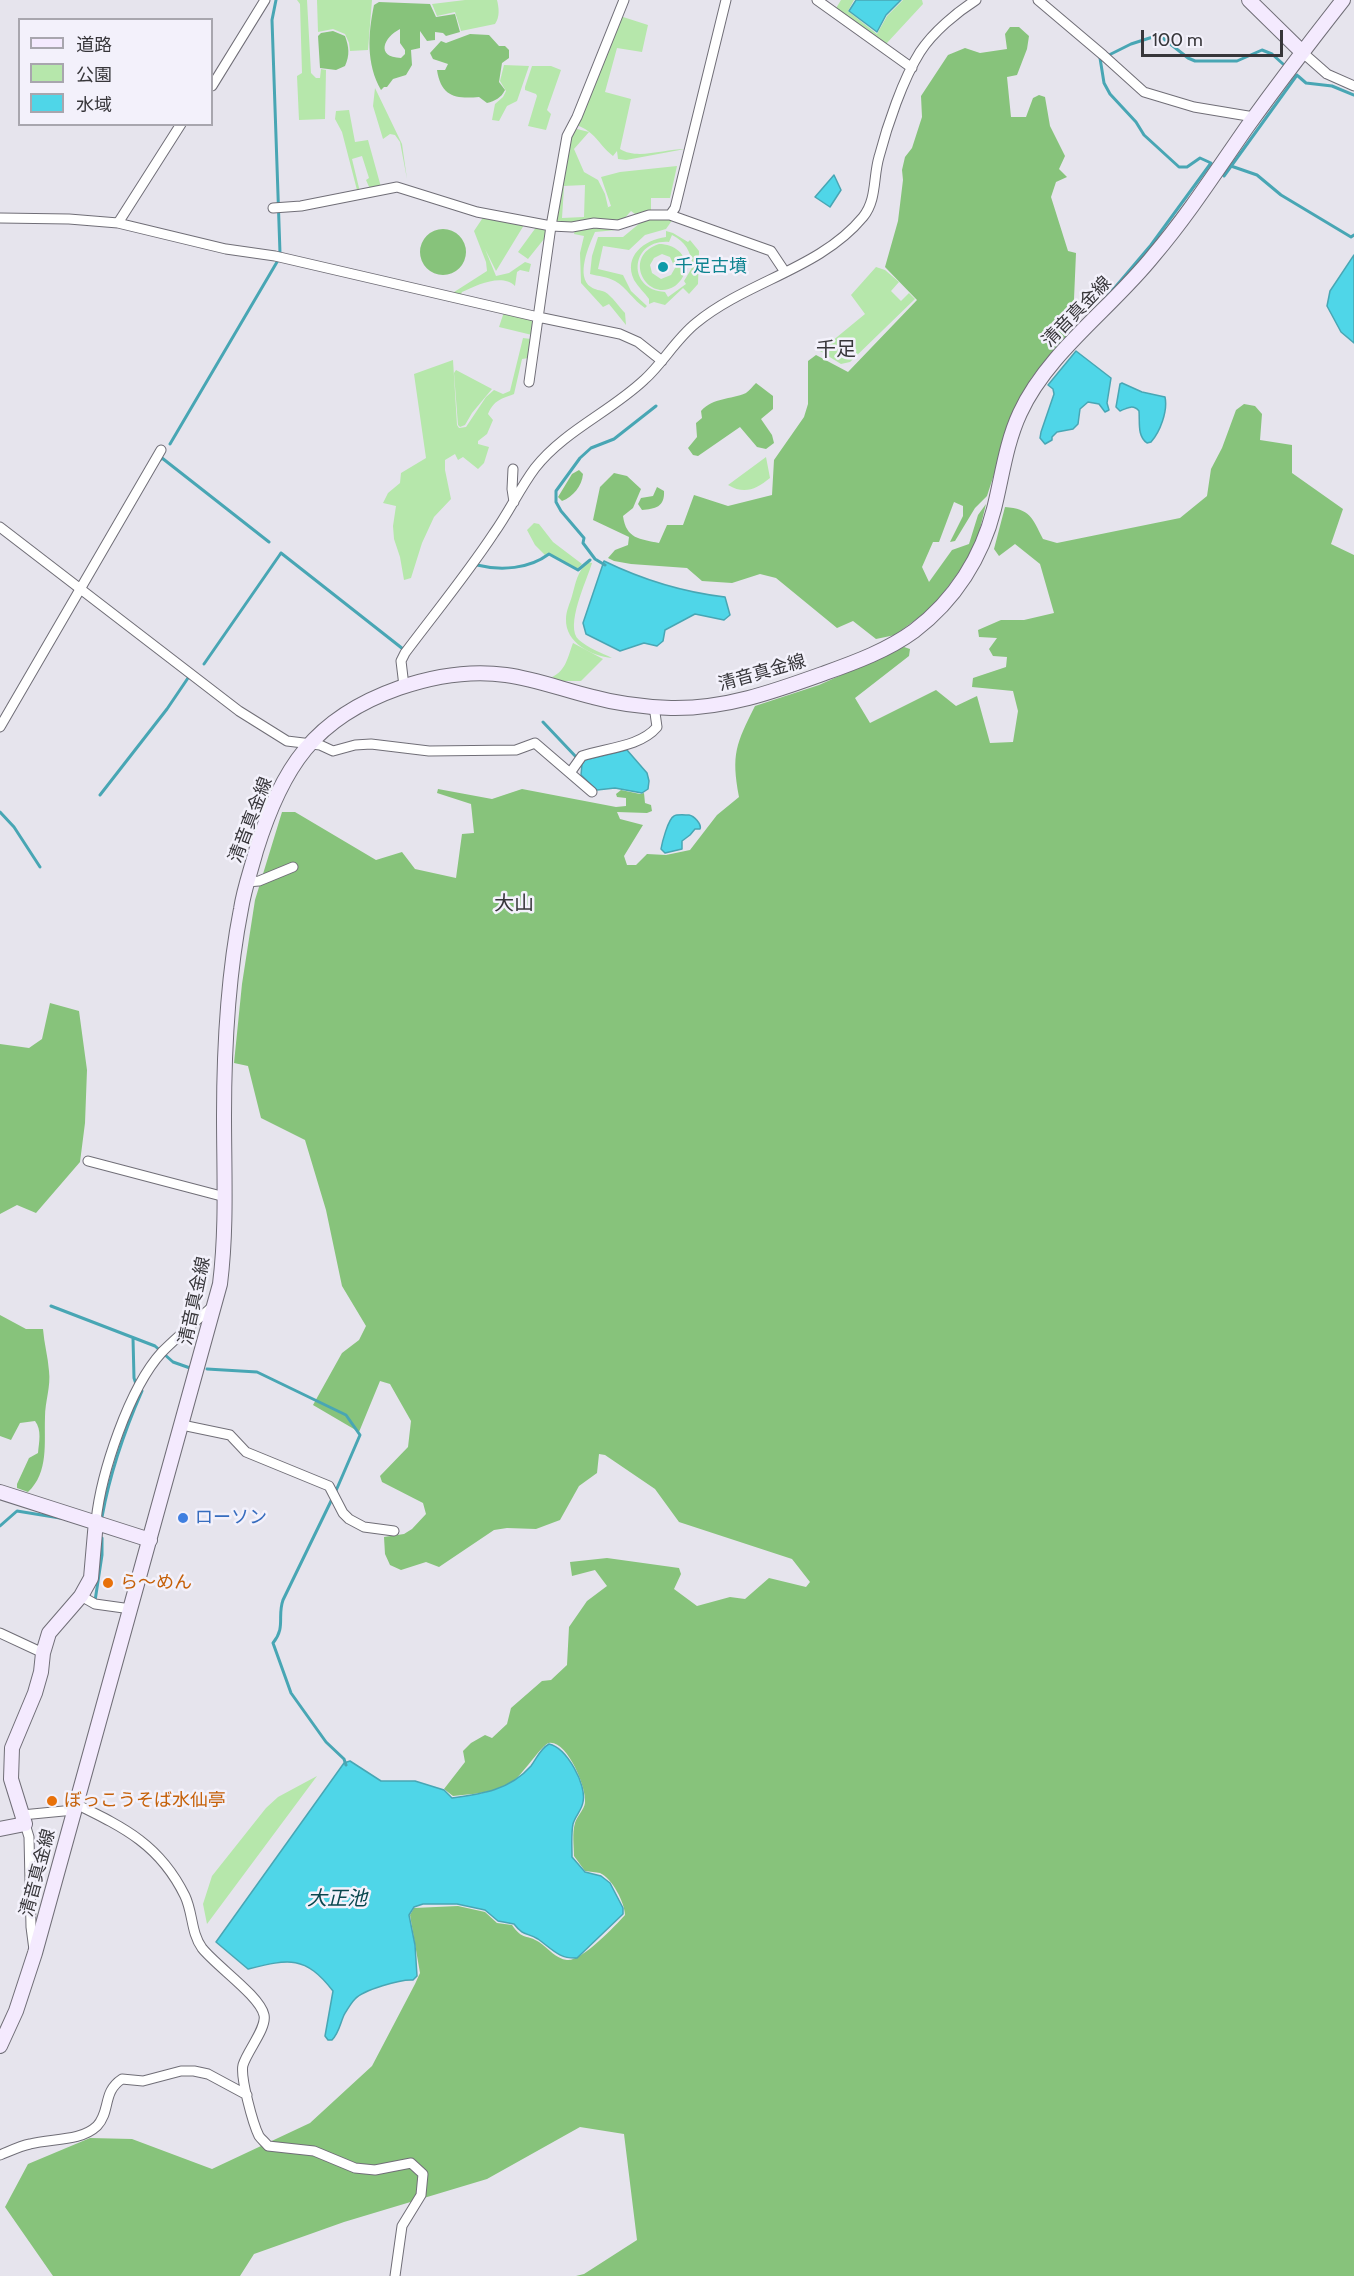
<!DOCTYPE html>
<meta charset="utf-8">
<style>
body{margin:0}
#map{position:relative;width:1354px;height:2276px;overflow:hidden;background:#e6e4ed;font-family:Cabin,"Noto Sans JP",sans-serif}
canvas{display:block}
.legend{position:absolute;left:18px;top:18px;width:195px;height:108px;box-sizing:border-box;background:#f3f1fb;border:2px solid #a8a6ae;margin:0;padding:8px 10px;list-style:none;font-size:18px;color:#37363a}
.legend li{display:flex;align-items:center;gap:12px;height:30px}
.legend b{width:30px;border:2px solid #a8a6ae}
.scale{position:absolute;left:1141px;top:30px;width:142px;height:27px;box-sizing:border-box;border:3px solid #37363a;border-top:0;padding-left:8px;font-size:18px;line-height:21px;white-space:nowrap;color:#37363a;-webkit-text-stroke:4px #f3f1fb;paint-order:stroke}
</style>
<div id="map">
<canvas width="1354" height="2276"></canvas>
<ul class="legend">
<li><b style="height:8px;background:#f4eafe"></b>道路</li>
<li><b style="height:16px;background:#b6e7ab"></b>公園</li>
<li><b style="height:16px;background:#4fd6e8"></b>水域</li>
</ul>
<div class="scale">100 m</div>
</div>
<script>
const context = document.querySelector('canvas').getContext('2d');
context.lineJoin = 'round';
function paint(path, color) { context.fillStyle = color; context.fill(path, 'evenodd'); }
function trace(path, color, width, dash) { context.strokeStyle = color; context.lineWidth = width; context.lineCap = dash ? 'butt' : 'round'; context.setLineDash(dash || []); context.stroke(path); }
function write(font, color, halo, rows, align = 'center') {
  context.font = font + ' Cabin,"Noto Sans JP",sans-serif'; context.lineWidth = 5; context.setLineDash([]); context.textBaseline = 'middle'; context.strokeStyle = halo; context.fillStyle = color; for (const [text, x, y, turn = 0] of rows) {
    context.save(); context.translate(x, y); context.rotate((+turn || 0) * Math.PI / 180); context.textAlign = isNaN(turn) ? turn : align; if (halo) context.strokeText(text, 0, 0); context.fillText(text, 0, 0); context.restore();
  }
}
paint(new Path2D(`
 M297,0H307L311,73L316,78H320L321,69L326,70L325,119L299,120L297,76L302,73L300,4Z
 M317,0H372L368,50L350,51L349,43L345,34L333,29L318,32Z
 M465,0H497C499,8 500,17 495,24L461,31L455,12L437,16L432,4Z
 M841,0H854L848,11L877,34L887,16L903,0H922L923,4L886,44H882L835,10Z
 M620,16L648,25L642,52L617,48L605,92L631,99L620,149C637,160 664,149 685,149L626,160L618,159L617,151L613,156C597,143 596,132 576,125Z
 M504,65L529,66L517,101L507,106L499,121L492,120L495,104L503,97L506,91L500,81Z
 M532,66H551L561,70L547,110L551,114L546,130L528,126L537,96L536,94L525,90V87Z
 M375,88L402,144L407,179L400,142L395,135L390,134L383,139L373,106Z
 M349,110L355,142L368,140L381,187L370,189L366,180L369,178L362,156L352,159L360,192L357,190L342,132L335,119L336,111Z
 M573,128L589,132L574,149L584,172L598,180L605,194L608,207L606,208L611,206L601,177L620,172L677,166L670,198H651V212L632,217L635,214L631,211C628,214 625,219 621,220C608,227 569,224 554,222ZM585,185L584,217L562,218L564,187L563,186Z
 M484,216L524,225L496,271L485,249L496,276L509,273L525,262L531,264L529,272L520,270L517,272L515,286C502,273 477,285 462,292L460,296L451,294L487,271L486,262L474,231Z
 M649,218L673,219L666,229L645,235L629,250L603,246L598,269L623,275L631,291L647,306L645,308C633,300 627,288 615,281C608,277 598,276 590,274L592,256L598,237H623L640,223L616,230L595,232C589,245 575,277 591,287C595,290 600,290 605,292C612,296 619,307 625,313L626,325L609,304L603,307L581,283L580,253L584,236L574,234L575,230Z
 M537,226L546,228L544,239L528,259L518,252Z
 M666,231L673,233L688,242L690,240L699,251L698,284L689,294L683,288L665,305L654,302L649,304V299C645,293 638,287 634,280C623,256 644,240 666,237ZM672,235C686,242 690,251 693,266L684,281L686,284L668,297L665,292C626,290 630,239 669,242Z
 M659,244C674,244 688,254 685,270C684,277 680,282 675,286C647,304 621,256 659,244ZM662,254L670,257L675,268L671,275L661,279L652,273L650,265L654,258Z
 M876,267L885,270L899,282L891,291L901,301L909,293L915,299L850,362L841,364L820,351L865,314L851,295Z
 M504,312L533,320L534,323L532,335L499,327Z
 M523,338L531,339L529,358L522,359L514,394C501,399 494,400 488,414L493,420L487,434L478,441V444L489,447L484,463L478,469L463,457L458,460L455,454L445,460V470L451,499L434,517L422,543L411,578L404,580L400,557L394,539L393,526L396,506L383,503L388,493L400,483L401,473L426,458L414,374L453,360L457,425L459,428L466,427L486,397L494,390L503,394L510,391Z
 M456,370L492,389L472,413L465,425L460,427L458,425L454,373Z
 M766,457L770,478C756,489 745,495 728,485Z
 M534,523L539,524L553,542L582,564L577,569L548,553L545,555L535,545L527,530Z
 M588,562L592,563C587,580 564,627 579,640C588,648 602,653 612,658C592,656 565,643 566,619C566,611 570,603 572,596C576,582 577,572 588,562Z
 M573,643L603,659L581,681H561L552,677C566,671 568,656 573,643Z
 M317,1776L207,1924L203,1904L212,1876L266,1808L278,1797Z`), '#b6e7ab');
paint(new Path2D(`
 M379,2L430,4L436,17L455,14L460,32L446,36L443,33L435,32V40L427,41L420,31V48L411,50L412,65L406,75L393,79L387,87H384L381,90C366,64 368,34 374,5ZM400,29V43L405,50V54L401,58C375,57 384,37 400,29Z
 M1010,27H1019L1029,36L1027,49L1017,75L1007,77L1011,117H1026L1033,98L1039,95L1045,97L1050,126L1065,156L1059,169L1067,177L1056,182L1051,197L1068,251L1076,253L1074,299L1066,336L1032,377L1017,403L987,496L975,508L955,541L950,542L963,516V506L954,502L939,542H933L922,567L929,582L952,550L969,544L978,515L986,504L979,533L968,559L934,606L895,635L876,639L853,621L837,628L776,578L760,574L732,583L702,581L687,568L631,564L614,561L608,558L615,550L628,545L629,537L593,520L600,487L614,473L627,476L641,489L633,508L623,516C626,539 640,539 659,543L667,525H683L694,495L728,506L772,495L774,460L804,417L808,404V361L816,355L848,372L917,300L885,267L898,221L903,180L902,170L905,157L912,148L922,117L921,96L948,55L965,48L980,53L1007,49L1005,34Z
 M333,31L345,36C349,47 350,55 345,66L336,70L320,68L318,36L321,33Z
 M470,34L489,35L499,46H505L509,50V58L502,63L499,82L505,90C501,98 495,101 487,103L479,97C456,99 441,97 437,70H445L448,64L433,59L430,53L441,41L446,43Z
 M420 252a23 23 0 1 1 46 0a23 23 0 1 1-46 0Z
 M756,383L773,396V409L761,419L772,435L774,443L766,449L757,447L740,427L698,456L693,455L688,448L697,437L696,423L702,418L701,411C714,397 730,400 746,393C749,391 753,386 756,383Z
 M1244,404L1255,406L1262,414L1260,440L1292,445V473L1343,509L1331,544L1354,555V2276H576L584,2274L637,2240L624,2134L580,2127L487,2179L344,2222L254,2254L240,2276H53L5,2207L28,2164L90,2138L132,2139L212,2169L310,2123L372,2066L415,1984L420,1973L410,1915L414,1908L458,1906L485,1912L497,1923L512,1925C523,1941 527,1934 539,1942C548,1948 556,1959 567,1960C581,1962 615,1926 625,1915C625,1903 612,1878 600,1873C596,1872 590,1872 585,1871L574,1856C574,1846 572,1833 575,1823C577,1816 584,1810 585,1803C587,1788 567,1740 549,1743C542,1744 522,1776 511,1783C495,1793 471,1794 453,1796L444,1789L465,1762L463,1751L471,1743L485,1735L492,1738L507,1724L511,1708L542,1681L551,1680L567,1665L569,1627L587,1601L607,1586L595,1570L572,1576L570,1562L607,1558L679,1568L681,1574L674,1589L697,1606L730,1597L745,1599L769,1578L806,1587L810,1582L792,1559L679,1522L655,1489L605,1455L599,1454L597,1473L579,1486L560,1520L536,1529L507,1528L494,1530L439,1567L426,1562L401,1570L390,1565L385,1554L384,1537L404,1534L412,1529L426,1514L423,1503L382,1482L380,1476L408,1447L411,1421L390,1384L380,1381L359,1432L313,1405L342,1353L359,1340L366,1326L342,1286L326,1210L305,1140L261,1118L248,1066L234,1063L242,984L255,900L282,812H295L376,860L402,852L415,869L456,878L462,834L474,833L471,804L437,793L438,789L492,799L522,789L616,807L626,806V798L617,797L616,794L621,790L640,794L644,793L645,803L651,805L652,811L647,813L617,812L620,819L643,825L624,856L627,865H636L647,854L666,855L690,850L717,815L739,797C731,754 736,744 755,706L819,685L904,647L910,649L909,656L855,698L870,723L936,690L956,706L977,696L990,743L1013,742L1018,711L1013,691L972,687L973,678L1006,667L1007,657L993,656L989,649L997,638L979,637L978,630L1001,620H1024L1054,613L1040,564L1015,544L999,556L994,549L1005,507C1030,509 1032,517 1043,539L1057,543L1180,518L1207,496L1211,469L1222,448L1236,410Z
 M579,470L583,474C582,486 573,497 562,501L558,497L572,474Z
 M657,487L664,491C665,507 655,509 642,510L638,504L641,498L653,496Z
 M50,1003L79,1011L87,1070L85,1123L80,1162L36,1213L17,1205L0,1214V1044L29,1048L42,1039Z
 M0,1315L26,1329H43C44,1343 48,1357 49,1371C51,1386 45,1402 45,1417C44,1443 49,1472 28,1492L17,1488V1484L29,1458L38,1453C39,1442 42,1430 35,1421L20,1423L11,1440L0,1436Z`), '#87c37b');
const water = new Path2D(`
 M856,0H901L886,15L877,32L849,11Z
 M834,175L841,190L830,207L815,197Z
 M1354,255V343L1341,332L1327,306L1330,291Z
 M1076,351L1111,378L1107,403L1109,410L1105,412L1099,404L1088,402L1080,409L1078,424L1073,429L1057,432L1052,437V440L1045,444L1040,438L1041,432L1054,394L1053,389L1048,385Z
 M1122,383L1142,392L1165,397C1168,411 1160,432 1151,442L1147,443C1137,436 1140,422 1139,411C1133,404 1127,408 1120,411L1116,407L1120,384Z
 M604,561C643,580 682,592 725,597L730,615L724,620L695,614L665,630L663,641L657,646L644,643L620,651L586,634L583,623Z
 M627,750L647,773L649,781L648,789L642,793L615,788L597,790L581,775L582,764L585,760Z
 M689,815C694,816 702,824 700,829H695L690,835L682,841V849L665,853L661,849C662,843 668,819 674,816C677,814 685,815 689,815Z
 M549,1744C567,1748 587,1785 583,1802C582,1810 575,1816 573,1824C571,1834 572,1846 572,1857L585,1872L601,1876L610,1883L623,1908V1914L577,1958C559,1959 552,1949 538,1939C527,1932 524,1937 514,1924L498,1921L485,1910L457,1904H423L414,1907L409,1915L415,1945L417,1976L413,1980C401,1979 363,1990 355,1999C351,2003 347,2010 344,2015C340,2024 339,2033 332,2040H328L325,2036L333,1991C305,1955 289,1959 248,1969L216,1942L344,1763L350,1761L381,1781H415L444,1790L452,1798C482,1794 510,1790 531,1766C537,1758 540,1749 549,1744Z`);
paint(water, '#4fd6e8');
trace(water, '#48a6b4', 1.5);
trace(new Path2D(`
 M1109,55L1131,44L1159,35L1188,58L1195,61H1237L1262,50L1272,54L1283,64
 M1100,58L1104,83L1110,94L1136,122L1144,135L1179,167H1187L1200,158L1211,163L1151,245L1106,298
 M1298,76L1306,83L1332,86L1354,95
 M1231,166L1257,175L1281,195L1351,237L1354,235
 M1224,176L1297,75
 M170,444L277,262L280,253L272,20L276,0
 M160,460L162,458L269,542
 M281,553L403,649
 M477,565C501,571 529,569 549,554L578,570L590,560
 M605,565L595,559L583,543L584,538L561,511L556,502V491L580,458L591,448L614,439L656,406
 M204,664L281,553
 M543,722L578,759
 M100,795L167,709L188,678
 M0,812L14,827L40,867
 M51,1306L155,1346L173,1362L190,1368
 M133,1338L134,1378L136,1384
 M207,1369L257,1372L346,1415L360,1435L335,1493
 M332,1499L283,1600C277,1617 286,1627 273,1643L291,1693L326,1742L344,1759L346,1765
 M102,1517C110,1473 124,1432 142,1391
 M0,1526L17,1511L60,1518
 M95,1601L102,1555V1538`), '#48a6b4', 3);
const street = new Path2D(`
 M817,0L912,68
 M1038,0L1103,55L1144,92L1194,107L1254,117
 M1302,52L1327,74L1354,86
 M212,86L265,0
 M273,208L301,206L397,187L477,212L551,226L572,227L594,223L618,225L649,215H670L771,251L785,272
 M670,215L675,208L726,0
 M0,218L69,219L118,223L226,249L275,256L538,317L620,334L638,342L662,361
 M118,223L181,124
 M529,382L551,226L567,136L577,117L624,0
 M513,469L512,489L514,502
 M0,527L239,711L287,741L320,745L333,751L355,745L371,744L429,751L516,750L535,743L592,792
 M404,686L401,661L405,653C435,613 467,574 494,533C509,512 520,488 535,468C564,431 610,412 644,380C663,363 676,339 696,323C747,281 820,269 863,217C877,200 873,177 879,157C887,126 903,79 920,52C933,32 957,12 976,0
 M0,727L161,450
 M570,773L582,756C606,748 640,747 657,727L654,706
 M247,882L259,881L293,867
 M88,1161L225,1197
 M182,1425L230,1435L246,1452L329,1486L343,1513L349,1519L364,1527L394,1531
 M96,1521C101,1473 129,1388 162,1352C178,1336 196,1321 213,1306
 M81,1596L95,1604L131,1609
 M0,1633L43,1653
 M76,1804C125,1828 160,1845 185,1896C193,1913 191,1933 202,1948C216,1966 260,1996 264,2015C267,2028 247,2051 243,2065C240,2077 253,2124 259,2136C261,2139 266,2143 268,2146L314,2151L355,2168L375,2170L411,2163L423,2174L421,2195L402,2226L395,2276
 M22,1815L74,1810
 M25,1824L29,1837L31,1927L34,1950
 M0,2155C10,2151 20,2146 30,2144C51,2138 80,2142 97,2126C111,2111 102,2092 122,2079L143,2081L181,2071H194L208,2074L247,2095`);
const secondary = new Path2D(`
 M1249,0L1302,52
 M0,1492L150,1540
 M0,1829L25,1824L11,1779L12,1748L35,1693L41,1672L43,1653L49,1633L81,1596L91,1578L96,1521
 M0,2046L16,2011L35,1953L220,1284C227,1228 224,1172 224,1116C224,1049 228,975 241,909C244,889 251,870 256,851C282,767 314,718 399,688C434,676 470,670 506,675C536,679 564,690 593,697C618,704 645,707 671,708C726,709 775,691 825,673C856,662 888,650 914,631C955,600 982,557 994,509C1002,477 1006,443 1020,413C1048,352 1112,308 1154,255C1188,215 1217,170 1247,127C1278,84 1310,42 1343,0`);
trace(street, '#706e77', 11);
trace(secondary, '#706e77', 16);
trace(street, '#fff', 9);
trace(secondary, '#f4eafe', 14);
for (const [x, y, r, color] of [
 [663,267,6,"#0f9aa8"],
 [183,1518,6,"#3f7fe0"],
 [108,1583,6,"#e8710a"],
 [52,1801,6,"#e8710a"]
]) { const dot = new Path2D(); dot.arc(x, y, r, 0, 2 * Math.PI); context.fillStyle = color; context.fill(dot); trace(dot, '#f3f1fb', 2); }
write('18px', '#0d838f', '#f3f1fb', [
 ["千足古墳",675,267]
], 'left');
write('18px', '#37363a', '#f3f1fb', [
 ["清音真金線",1077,312,-46],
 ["清音真金線",762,673,-16],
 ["清音真金線",251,820,-69],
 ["清音真金線",195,1301,-78],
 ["清音真金線",38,1873,-75]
]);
write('18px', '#366cbe', '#f3f1fb', [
 ["ローソン",195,1518]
], 'left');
write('18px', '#c56008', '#f3f1fb', [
 ["ら～めん",120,1583],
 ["ぼっこうそば水仙亭",64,1801]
], 'left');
write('20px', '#37363a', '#f3f1fb', [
 ["千足",836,350],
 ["大山",514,904]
]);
write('italic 20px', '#08464e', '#f3f1fb', [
 ["大正池",337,1899]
]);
</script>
